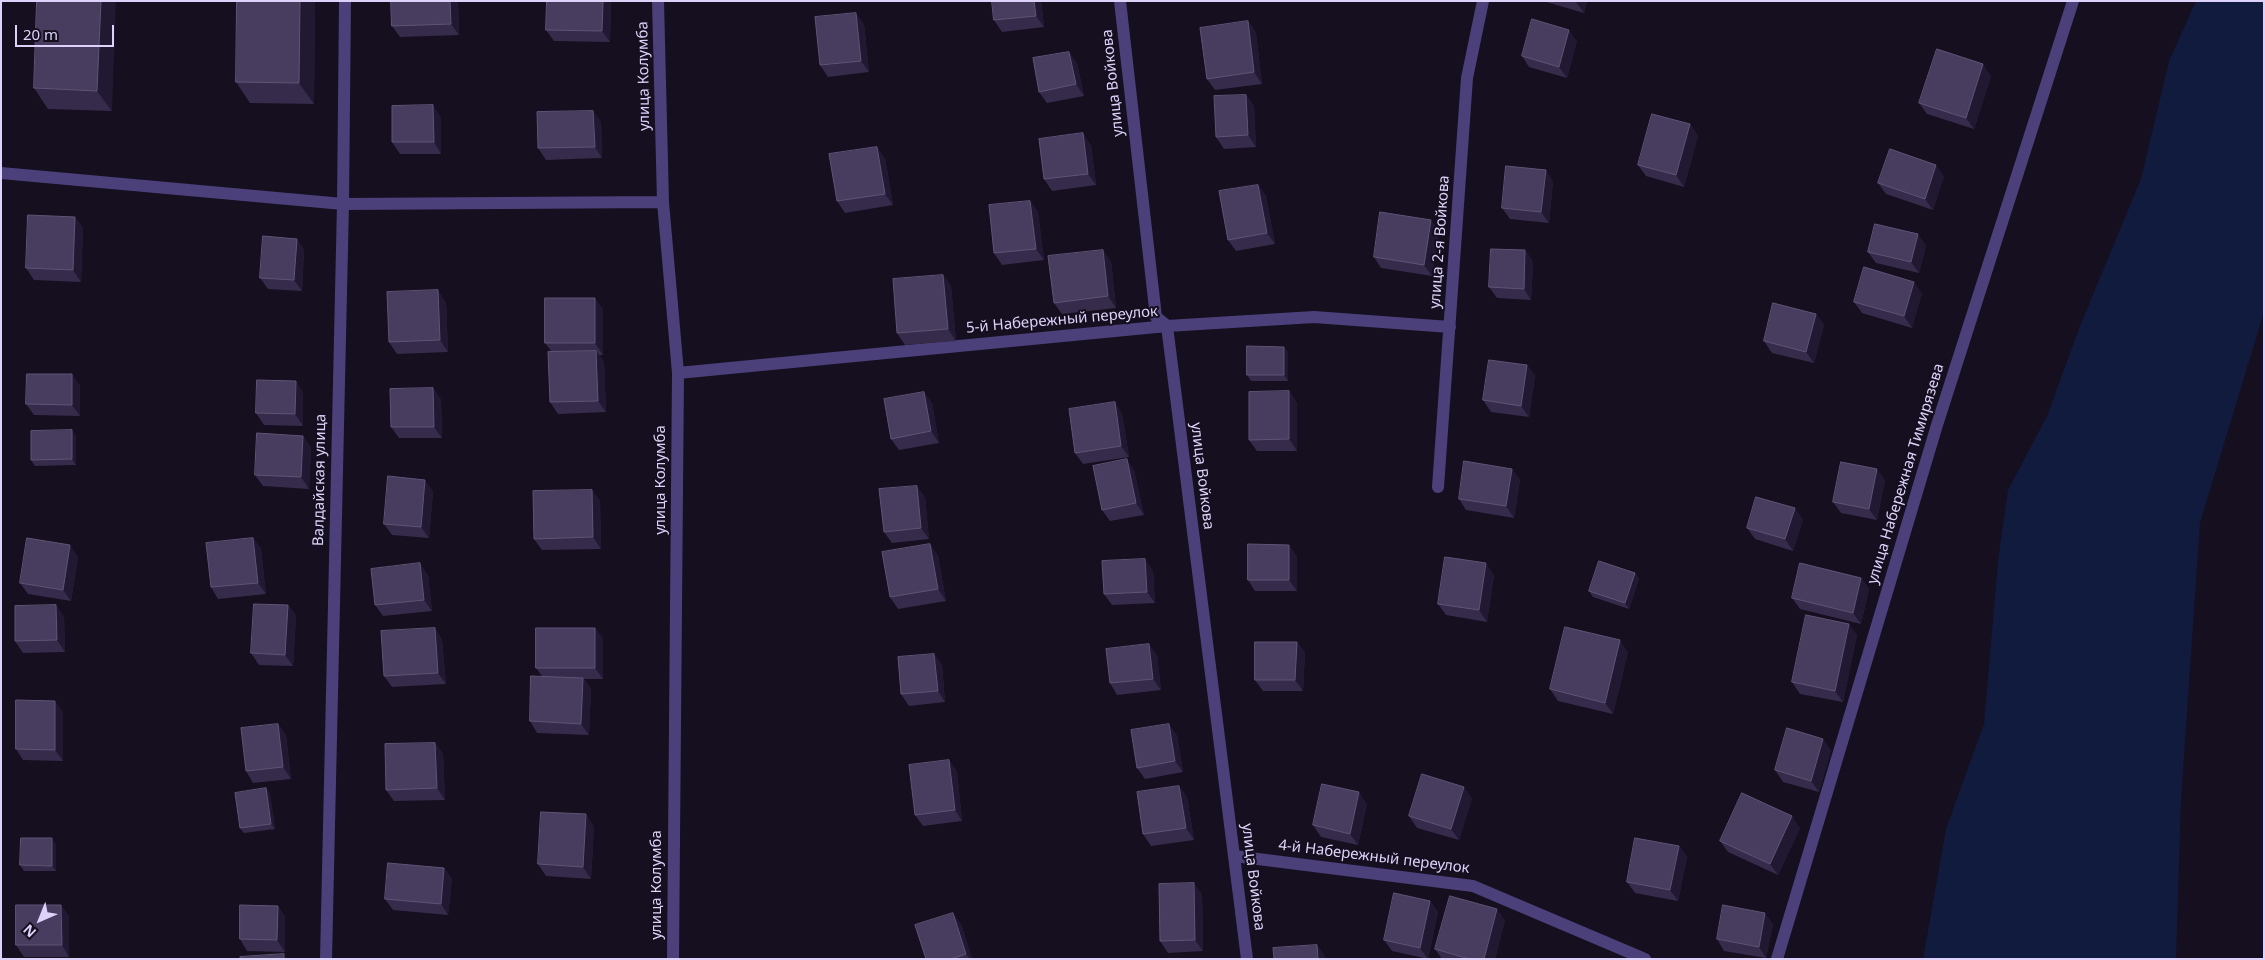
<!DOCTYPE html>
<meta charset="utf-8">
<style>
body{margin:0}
#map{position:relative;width:2265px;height:960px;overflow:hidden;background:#150f20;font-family:"Noto Sans",sans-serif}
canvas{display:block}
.frame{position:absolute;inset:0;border:2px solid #ddd3fa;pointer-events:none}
.north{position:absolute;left:15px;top:895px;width:50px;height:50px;-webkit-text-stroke:4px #150f20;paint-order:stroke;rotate:224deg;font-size:14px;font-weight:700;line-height:20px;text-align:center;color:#ddd3fa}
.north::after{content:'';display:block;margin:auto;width:18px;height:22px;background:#ddd3fa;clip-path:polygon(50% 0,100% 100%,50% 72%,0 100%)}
.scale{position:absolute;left:15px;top:25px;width:99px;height:22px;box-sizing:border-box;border:2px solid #ddd3fa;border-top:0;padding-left:6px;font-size:15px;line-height:18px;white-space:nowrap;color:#ddd3fa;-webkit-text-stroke:4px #150f20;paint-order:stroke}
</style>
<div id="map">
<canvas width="2265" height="960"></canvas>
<div class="frame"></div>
<div class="north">N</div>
<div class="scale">20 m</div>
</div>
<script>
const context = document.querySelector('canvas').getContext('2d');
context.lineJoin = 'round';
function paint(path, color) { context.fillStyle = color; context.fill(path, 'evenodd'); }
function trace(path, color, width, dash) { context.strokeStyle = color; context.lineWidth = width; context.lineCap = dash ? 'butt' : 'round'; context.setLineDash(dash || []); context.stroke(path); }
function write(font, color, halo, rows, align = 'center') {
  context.font = font + ' "Noto Sans",sans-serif'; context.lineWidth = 4; context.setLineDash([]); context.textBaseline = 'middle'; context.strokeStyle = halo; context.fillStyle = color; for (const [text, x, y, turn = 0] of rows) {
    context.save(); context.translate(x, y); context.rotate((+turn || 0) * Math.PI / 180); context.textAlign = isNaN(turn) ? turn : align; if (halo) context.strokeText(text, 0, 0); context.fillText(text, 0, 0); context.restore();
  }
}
paint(new Path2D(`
 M2196,1H2264V312L2200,523L2181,800L2176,959H1923L1946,829L1984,724L1998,561L2008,490L2047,416L2080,326L2141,179L2169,61Z`), '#111b3d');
trace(new Path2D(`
 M658,1L663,202L678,373L673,959
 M1120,1L1156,317L1167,326L1247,959
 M1,173L343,204L663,202
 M678,373L1167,326L1314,317L1450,327
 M1438,487L1467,78L1483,1
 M1234,856L1473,886L1645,959
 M326,959L343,204L345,1
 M1777,959L1937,425L2073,1`), '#4b4079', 12);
paint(new Path2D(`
 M37,1L112,111L48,109L34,88Z
 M315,1L314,104L250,103L236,82Z
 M391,1H458L459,35L400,37L392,26Z
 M547,1H611L610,42L554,41L546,30Z
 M1041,1L1044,27L1002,32L994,20Z
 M1543,1H1587L1584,13Z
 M1248,21L1256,33L1262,84L1215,90L1207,79Z
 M864,24L869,72L828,77L820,65Z
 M1577,41L1567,78L1529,67L1522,56Z
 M1077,63L1084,96L1047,103L1039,92Z
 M1991,76L1974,129L1927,114L1919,103Z
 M1246,95L1254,106L1256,147L1224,149L1216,137Z
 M593,111L601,122L602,158L546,160L538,148Z
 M441,117V154H400L392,142Z
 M1690,124L1698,136L1684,187L1646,176L1638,165Z
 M1091,145L1096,185L1052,191L1044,179Z
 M885,158L893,205L845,213L837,201Z
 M1944,176L1933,210L1886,194L1878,183Z
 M1553,181L1549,223L1510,219L1502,208Z
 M1258,185L1266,196L1275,244L1236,251L1228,240Z
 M1030,201L1038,212L1044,260L1002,265L994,253Z
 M75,217L83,228L81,282L34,280L26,268Z
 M1439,231L1432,276L1381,268L1374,257Z
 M297,239L304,250L302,291L268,289L260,278Z
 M1926,245L1919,273L1876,263L1868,252Z
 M1525,250L1533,262L1531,300L1497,298L1489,287Z
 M1111,261L1116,308L1062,314L1054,303Z
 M943,275L951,286L956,341L905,345L897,333Z
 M1922,293L1912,328L1862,313L1854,302Z
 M446,302L448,352L397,354L389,342Z
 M603,309V355H599L604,362L606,412L558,414L550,402L552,352L545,343Z
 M1816,314L1824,325L1814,363L1772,353L1764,341Z
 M1288,352V381H1251L1247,375Z
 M1527,365L1535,376L1529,417L1491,412L1483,400Z
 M80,385V416L34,415L26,404Z
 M433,388L441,400L442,438H399L391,427Z
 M1289,391L1297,403V451H1257L1249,440Z
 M303,392V426L264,425L256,413Z
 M932,403L939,443L899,450L891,439Z
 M1122,414L1129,457L1083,464L1075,453Z
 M76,436V465L35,466L31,460Z
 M303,436L311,448L309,489L263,486L255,475Z
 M1512,469L1520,480L1514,518L1466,510L1459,499Z
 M1134,470L1144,515L1110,521L1102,510Z
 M1885,480L1877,520L1841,513L1833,502Z
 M592,490L600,501L601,549L542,550L534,539Z
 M433,491L429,538L392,535L384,524Z
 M925,497L929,539L892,543L884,532Z
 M1803,519L1793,551L1755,539L1747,528Z
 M253,538L261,549L266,594L218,599L211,587Z
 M930,544L938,556L946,601L898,609L890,597Z
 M1297,556V591H1255L1248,580Z
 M78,557L71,601L28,594L20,583Z
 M1153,571L1155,603L1112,605L1104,594Z
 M1635,573L1639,579L1629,609L1593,597L1589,591Z
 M428,575L432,611L383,616L375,605Z
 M1494,575L1487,622L1446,615L1438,604Z
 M1861,578L1869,589L1861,624L1800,609L1792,598Z
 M288,605L296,616L293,666L259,665L251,653Z
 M64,616L65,652L23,653L15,641Z
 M435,628L442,640L446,684L392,687L384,676Z
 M595,628L603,639V679H584L591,689L589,735L537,733L530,721L542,676L536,668Z
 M1857,635L1843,702L1800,694L1792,682Z
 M1297,642L1305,653L1303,691H1263L1255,680Z
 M1628,652L1613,714L1558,701L1550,689Z
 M934,654L942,665L945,702L909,706L901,694Z
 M1157,655L1161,690L1117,695L1110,683Z
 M63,712V761L23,760L16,749Z
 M278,724L286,735L291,779L253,783L246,771Z
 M1177,735L1183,772L1145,779L1137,768Z
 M435,743L443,754L445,800L394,801L386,790Z
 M1831,750L1819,792L1783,782L1775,770Z
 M949,760L957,772L962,821L923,826L915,815Z
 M1179,786L1187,797L1194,840L1151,846L1143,834Z
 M266,788L270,794L275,829L244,833L240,828Z
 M1472,798L1459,840L1417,828L1409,816Z
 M1367,804L1358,845L1321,837L1313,825Z
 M594,826L591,879L546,876L538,864Z
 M1800,828L1778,875L1728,852L1720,841Z
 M56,844V871H24L20,865Z
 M1679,846L1687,857L1678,901L1635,893L1627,882Z
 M444,868L452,879L448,915L393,910L385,899Z
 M1202,894L1203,951L1168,953L1160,941Z
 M1430,901L1438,912L1428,959L1392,951L1384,940Z
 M278,906L285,917V952L247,951L240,939Z
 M69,916V957H24L16,945Z
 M1505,920L1495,959H1442L1435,949Z
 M961,924L972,959H926Z
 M1773,924L1766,958L1724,951L1717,939Z`), '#362b4b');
paint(new Path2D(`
 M101,1H116L112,111L97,91Z
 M300,1H315L314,104L299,83Z
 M450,1H458L459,35L451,24Z
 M603,1H611L610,42L602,31Z
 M1034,1H1041L1044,27L1036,16Z
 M1576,1H1587L1584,13L1576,2Z
 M856,13L864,24L869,72L861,61Z
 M1248,21L1256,33L1262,84L1254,72Z
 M1569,30L1577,41L1567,78L1559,67Z
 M1069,52L1077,63L1084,96L1076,84Z
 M1983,64L1991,76L1974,129L1966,118Z
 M1246,95L1254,106L1256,147L1248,135Z
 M433,105L441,117V154L434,142Z
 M593,111L601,122L602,158L595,147Z
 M1690,124L1698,136L1684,187L1676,175Z
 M1083,133L1091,145L1096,185L1088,174Z
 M877,147L885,158L893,205L885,194Z
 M1936,165L1944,176L1933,210L1925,199Z
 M1546,170L1553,181L1549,223L1541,212Z
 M1258,185L1266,196L1275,244L1267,233Z
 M1030,201L1038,212L1044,260L1036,249Z
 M75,217L83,228L81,282L73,270Z
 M1431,220L1439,231L1432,276L1424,265Z
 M1918,234L1926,245L1919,273L1911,262Z
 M297,239L304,250L302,291L294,280Z
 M1103,250L1111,261L1116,308L1108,296Z
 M1525,250L1533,262L1531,300L1524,289Z
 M943,275L951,286L956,341L948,329Z
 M1914,282L1922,293L1912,328L1904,316Z
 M438,290L446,302L448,352L440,340Z
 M595,298L603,309V355L595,343Z
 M1816,314L1824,325L1814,363L1806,352Z
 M1284,347L1288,352V381L1284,375Z
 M596,351L604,362L606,412L598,401Z
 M1527,365L1535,376L1529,417L1521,406Z
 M72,374L80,385V416L72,405Z
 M296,381L303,392V426L295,414Z
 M433,388L441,400L442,438L434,427Z
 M1289,391L1297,403V451L1289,439Z
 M924,392L932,403L939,443L931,431Z
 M1115,402L1122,414L1129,457L1121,446Z
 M72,430L76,436V465L72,459Z
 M303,436L311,448L309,489L301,477Z
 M1127,459L1134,470L1144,515L1136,503Z
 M1512,469L1520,480L1514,518L1506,506Z
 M1877,469L1885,480L1877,520L1869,509Z
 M425,480L433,491L429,538L421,527Z
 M917,486L925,497L929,539L921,528Z
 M592,490L600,501L601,549L593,537Z
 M1795,508L1803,519L1793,551L1785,539Z
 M253,538L261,549L266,594L258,583Z
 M930,544L938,556L946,601L938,589Z
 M70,545L78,557L71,601L63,590Z
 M1289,545L1297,556V591L1289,580Z
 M1145,559L1153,571L1155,603L1147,592Z
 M420,563L428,575L432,611L424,600Z
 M1486,563L1494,575L1487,622L1479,610Z
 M1635,573L1639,579L1629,609L1625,603Z
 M1861,578L1869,589L1861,624L1853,613Z
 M56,605L64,616L65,652L57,640Z
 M288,605L296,616L293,666L285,655Z
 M1849,624L1857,635L1843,702L1835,691Z
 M435,628L442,640L446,684L438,673Z
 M595,628L603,639V679L595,668Z
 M1620,640L1628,652L1613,714L1605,703Z
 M1297,642L1305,653L1303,691L1295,680Z
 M1149,644L1157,655L1161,690L1153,679Z
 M934,654L942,665L945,702L938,691Z
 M583,678L591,689L589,735L581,724Z
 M55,701L63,712V761L55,750Z
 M278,724L286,735L291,779L283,767Z
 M1169,724L1177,735L1183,772L1175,761Z
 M1823,739L1831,750L1819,792L1811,781Z
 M435,743L443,754L445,800L437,788Z
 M949,760L957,772L962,821L955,810Z
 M1179,786L1187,797L1194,840L1186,828Z
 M1464,787L1472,798L1459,840L1451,829Z
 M266,788L270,794L275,829L271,824Z
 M1359,792L1367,804L1358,845L1350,834Z
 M586,814L594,826L591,879L583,867Z
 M1792,816L1800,828L1778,875L1770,864Z
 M52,838L56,844V871L52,866Z
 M1679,846L1687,857L1678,901L1670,890Z
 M444,868L452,879L448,915L441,904Z
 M1194,883L1202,894L1203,951L1195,940Z
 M1430,901L1438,912L1428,959L1420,948Z
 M61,905L69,916V957L62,945Z
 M278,906L285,917V952L277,940Z
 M1497,909L1505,920L1495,959H1484Z
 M953,913L961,924L972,959H970L966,954Z
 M1765,913L1773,924L1766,958L1759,947Z
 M1317,945L1325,956V959H1318Z`), '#211832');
const building = new Path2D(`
 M37,1H101L97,91L34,88Z
 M237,1H300L299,83L236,82Z
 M391,1H450L451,24L392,26Z
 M547,1H603L602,31L546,30Z
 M992,1H1034L1036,16L994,20Z
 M856,13L861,61L820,65L815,17Z
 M1532,19L1569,30L1559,67L1522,56Z
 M1248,21L1254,72L1207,79L1200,28Z
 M1937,49L1983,64L1966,118L1919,103Z
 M1069,52L1076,84L1039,92L1033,58Z
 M1246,95L1248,135L1216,137L1214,96Z
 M433,105L434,142H392V106Z
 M593,111L595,147L538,148L537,112Z
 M1652,114L1690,124L1676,175L1638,165Z
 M1083,133L1088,174L1044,179L1039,139Z
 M877,147L885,194L837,201L829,154Z
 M1890,149L1936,165L1925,199L1878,183Z
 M1506,166L1546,170L1541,212L1502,208Z
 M1258,185L1267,233L1228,240L1219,191Z
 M1030,201L1036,249L994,253L989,205Z
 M1380,212L1431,220L1424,265L1374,257Z
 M28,215L75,217L73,270L26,268Z
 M1875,224L1918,234L1911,262L1868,252Z
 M263,236L297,239L294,280L260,278Z
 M1491,249L1525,250L1524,289L1489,287Z
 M1103,250L1108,296L1054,303L1048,256Z
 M1864,267L1914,282L1904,316L1854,302Z
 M943,275L948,329L897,333L893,279Z
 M438,290L440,340L389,342L387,292Z
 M545,298H595V343H545Z
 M1773,303L1816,314L1806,352L1764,341Z
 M1247,346L1284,347V375H1247Z
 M596,351L598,401L550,402L548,352Z
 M1489,360L1527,365L1521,406L1483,400Z
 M27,374H72V405L26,404Z
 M257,380L296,381L295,414L256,413Z
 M433,388L434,427H391L390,389Z
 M1289,391V439L1249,440V392Z
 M924,392L931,431L891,439L884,399Z
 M1115,402L1121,446L1075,453L1069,409Z
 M72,430V459L31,460V431Z
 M257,433L303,436L301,477L255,475Z
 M1127,459L1136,503L1102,510L1093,466Z
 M1464,461L1512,469L1506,506L1459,499Z
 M1841,462L1877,469L1869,509L1833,502Z
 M388,476L425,480L421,527L384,524Z
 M917,486L921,528L884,532L879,489Z
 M592,490L593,537L534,539L533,491Z
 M1756,497L1795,508L1785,539L1747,528Z
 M27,538L70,545L63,590L20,583Z
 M253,538L258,583L211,587L206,543Z
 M930,544L938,589L890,597L882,552Z
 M1248,544L1289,545V580H1248Z
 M1445,557L1486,563L1479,610L1438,604Z
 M1145,559L1147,592L1104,594L1102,561Z
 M1599,561L1635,573L1625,603L1589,591Z
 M420,563L424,600L375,605L371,569Z
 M1800,563L1861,578L1853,613L1792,598Z
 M254,604L288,605L285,655L251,653Z
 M56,605L57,640L15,641V606Z
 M1806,615L1849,624L1835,691L1792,682Z
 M1565,627L1620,640L1605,703L1550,689Z
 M435,628L438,673L384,676L381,631Z
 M536,628H595V668H536Z
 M1255,642H1297L1295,680H1255Z
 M1149,644L1153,679L1110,683L1106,649Z
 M934,654L938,691L901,694L898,657Z
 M531,676L583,678L581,724L530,721Z
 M16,700L55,701V750L16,749Z
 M278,724L283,767L246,771L241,728Z
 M1169,724L1175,761L1137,768L1131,730Z
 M1787,728L1823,739L1811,781L1775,770Z
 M435,743L437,788L386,790L385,744Z
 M949,760L955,810L915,815L909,765Z
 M1422,774L1464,787L1451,829L1409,816Z
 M1322,784L1359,792L1350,834L1313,825Z
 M1179,786L1186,828L1143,834L1137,792Z
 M266,788L271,824L240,828L235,793Z
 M1742,793L1792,816L1770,864L1720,841Z
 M541,812L586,814L583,867L538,864Z
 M21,838H52V866L20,865Z
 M1635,838L1679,846L1670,890L1627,882Z
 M388,863L444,868L441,904L385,899Z
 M1194,883L1195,940L1160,941L1159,884Z
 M1394,893L1430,901L1420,948L1384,940Z
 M1450,896L1497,909L1484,959H1469L1435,949Z
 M16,905H61L62,945H16Z
 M240,905L278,906L277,940L240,939Z
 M1723,905L1765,913L1759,947L1717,939Z
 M953,913L966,954L951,959H926L915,925Z
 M1317,945L1318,959H1274L1273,948Z
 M284,954V959H240V957Z`);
paint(building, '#483d5e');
trace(building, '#5f5476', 1);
write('15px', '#ddd3fa', '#150f20', [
 ["улица Колумба",644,76,-91],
 ["улица Войкова",1113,83,-96],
 ["улица 2-я Войкова",1440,242,-86],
 ["5-й Набережный переулок",1062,320,-5],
 ["улица Набережная Тимирязева",1906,474,-73],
 ["улица Войкова",1202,476,83],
 ["Валдайская улица",320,480,-89],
 ["улица Колумба",661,480,-90],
 ["4-й Набережный переулок",1374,857,7],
 ["улица Войкова",1253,877,83],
 ["улица Колумба",657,885,-90]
]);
</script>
